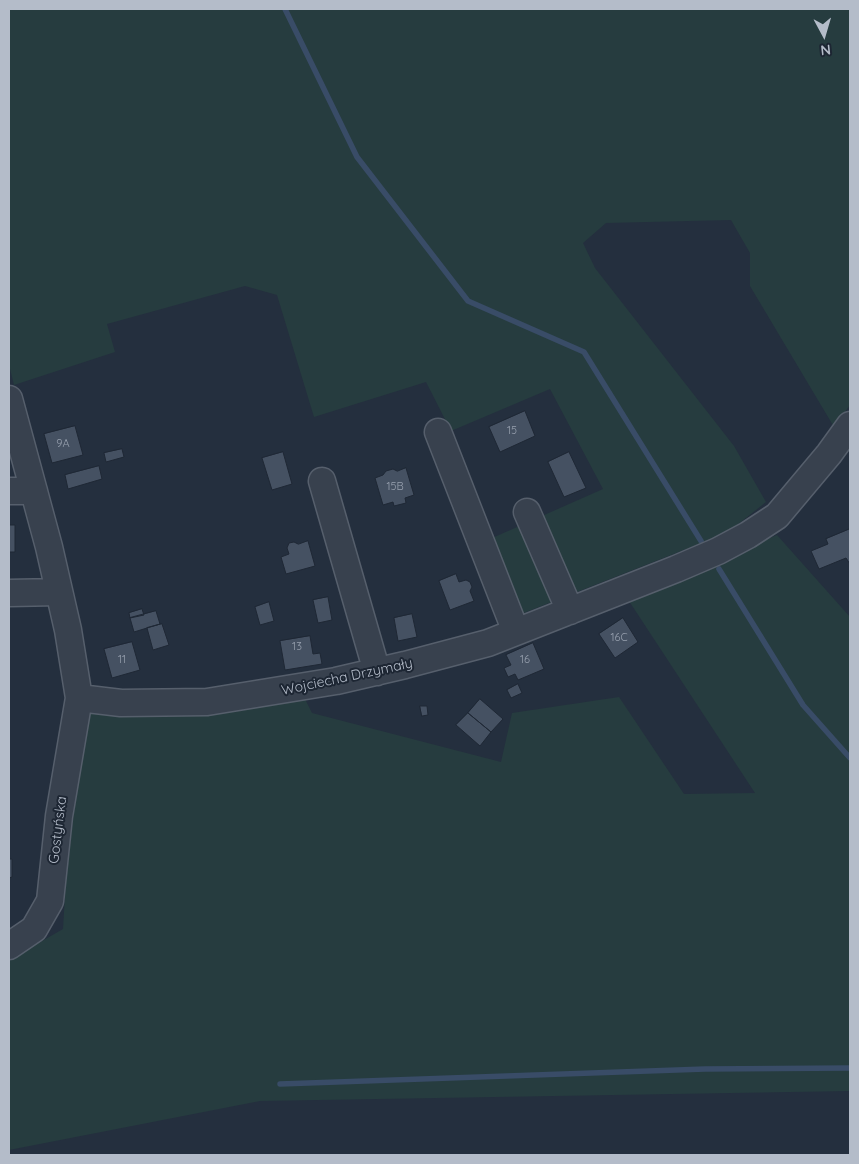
<!DOCTYPE html>
<meta charset="utf-8">
<style>
body{margin:0}
#map{position:relative;width:859px;height:1164px;overflow:hidden;background:#242f3e;font-family:Quicksand,sans-serif}
canvas{display:block}
.frame{position:absolute;inset:0;border:10px solid #b4bcc9;pointer-events:none}
.north{position:absolute;left:799px;top:10px;width:50px;height:50px;-webkit-text-stroke:4px #1d2633;paint-order:stroke;rotate:174deg;font-size:14px;font-weight:700;line-height:20px;text-align:center;color:#b4bcc9}
.north::after{content:'';display:block;margin:auto;width:18px;height:22px;background:#b4bcc9;clip-path:polygon(50% 0,100% 100%,50% 72%,0 100%)}
</style>
<div id="map">
<canvas width="859" height="1164"></canvas>
<div class="frame"></div>
<div class="north">N</div>
</div>
<script>
const context = document.querySelector('canvas').getContext('2d');
context.lineJoin = 'round';
function paint(path, color) { context.fillStyle = color; context.fill(path, 'evenodd'); }
function trace(path, color, width, dash) { context.strokeStyle = color; context.lineWidth = width; context.lineCap = dash ? 'butt' : 'round'; context.setLineDash(dash || []); context.stroke(path); }
function write(font, color, halo, rows, align = 'center') {
  context.font = font + ' Quicksand,sans-serif'; context.lineWidth = 4; context.setLineDash([]); context.textBaseline = 'middle'; context.strokeStyle = halo; context.fillStyle = color; for (const [text, x, y, turn = 0] of rows) {
    context.save(); context.translate(x, y); context.rotate((+turn || 0) * Math.PI / 180); context.textAlign = isNaN(turn) ? turn : align; if (halo) context.strokeText(text, 0, 0); context.fillText(text, 0, 0); context.restore();
  }
}
paint(new Path2D(`
 M9,9H850V242L849,249L850,251V405L834,427L750,286V253L731,220L606,223L583,243L595,268L734,446L766,502L727,533L521,614L490,539L603,489L550,389L451,431L426,382L314,417L277,295L245,286L107,324L115,352L14,385L9,365Z
 M777,535L850,617V1091L260,1101L9,1150V960L63,929L66,879L86,712L159,715L240,711L259,705L305,699L312,713L501,762L512,713L619,697L684,794L755,793L627,598Z`), '#263c3f');
trace(new Path2D(`
 M285,9L357,157L468,301L584,352L701,541
 M719,569L803,705L850,758
 M280,1084L705,1069L850,1068`), '#394c67', 5.5);
const building = new Path2D(`
 M525,411L535,436L500,452L489,427Z
 M75,426L83,455L52,463L44,434Z
 M122,449L124,457L106,462L104,453Z
 M283,452L292,484L272,490L262,458Z
 M569,452L586,488L564,497L548,462Z
 M99,466L102,479L68,489L65,475Z
 M406,468L414,495L405,498L406,503L394,506L393,502L383,505L375,478L383,475L386,471L393,469L397,471Z
 M9,525H15V552H9Z
 M850,529V564L846,558L819,569L811,551L828,544L826,539Z
 M308,541L315,566L286,574L281,557L289,554L287,548L289,543L294,542L298,544Z
 M456,574L459,582L466,580L470,582L472,587L470,591L474,601L450,610L439,581Z
 M328,597L332,620L318,623L313,600Z
 M269,602L274,621L260,625L255,607Z
 M142,609L144,615L130,618L129,613Z
 M156,611L160,624L134,632L130,618Z
 M412,614L417,637L398,641L394,618Z
 M623,618L638,642L615,658L599,634Z
 M162,624L169,645L153,650L147,628Z
 M310,636L313,654L320,653L322,664L285,670L280,641Z
 M132,642L140,670L112,678L104,649Z
 M533,643L544,669L518,680L515,674L508,677L504,668L511,665L506,655Z
 M518,684L522,693L511,698L507,690Z
 M480,699L503,719L491,732L468,713Z
 M420,706H427L428,715L422,716Z
 M468,713L491,732L480,746L456,725Z
 M9,859H12V877L9,878Z`);
paint(building, '#455162');
trace(building, '#1f2835', 1);
const minor = new Path2D(`
 M9,399L49,547L68,630L79,698L59,816L50,901L34,929L9,946
 M438,432L516,632
 M322,481L377,672
 M9,491H34
 M527,512L570,611
 M9,593L59,592
 M79,698L121,703L207,702L336,681L405,665L488,643L676,569L718,551L748,535L777,516L829,454L850,425`);
trace(minor, '#565f6c', 29);
trace(minor, '#38414e', 26);
write('11px', '#98a1af', null, [
 ["15",512,431],
 ["9A",63,444],
 ["15B",395,487],
 ["16C",619,638],
 ["13",297,647],
 ["11",122,660],
 ["16",525,660]
]);
write('14px', '#b4bcc9', '#1d2633', [
 ["Wojciecha Drzymały",347,677,-12],
 ["Gostyńska",58,830,-83]
]);
</script>
